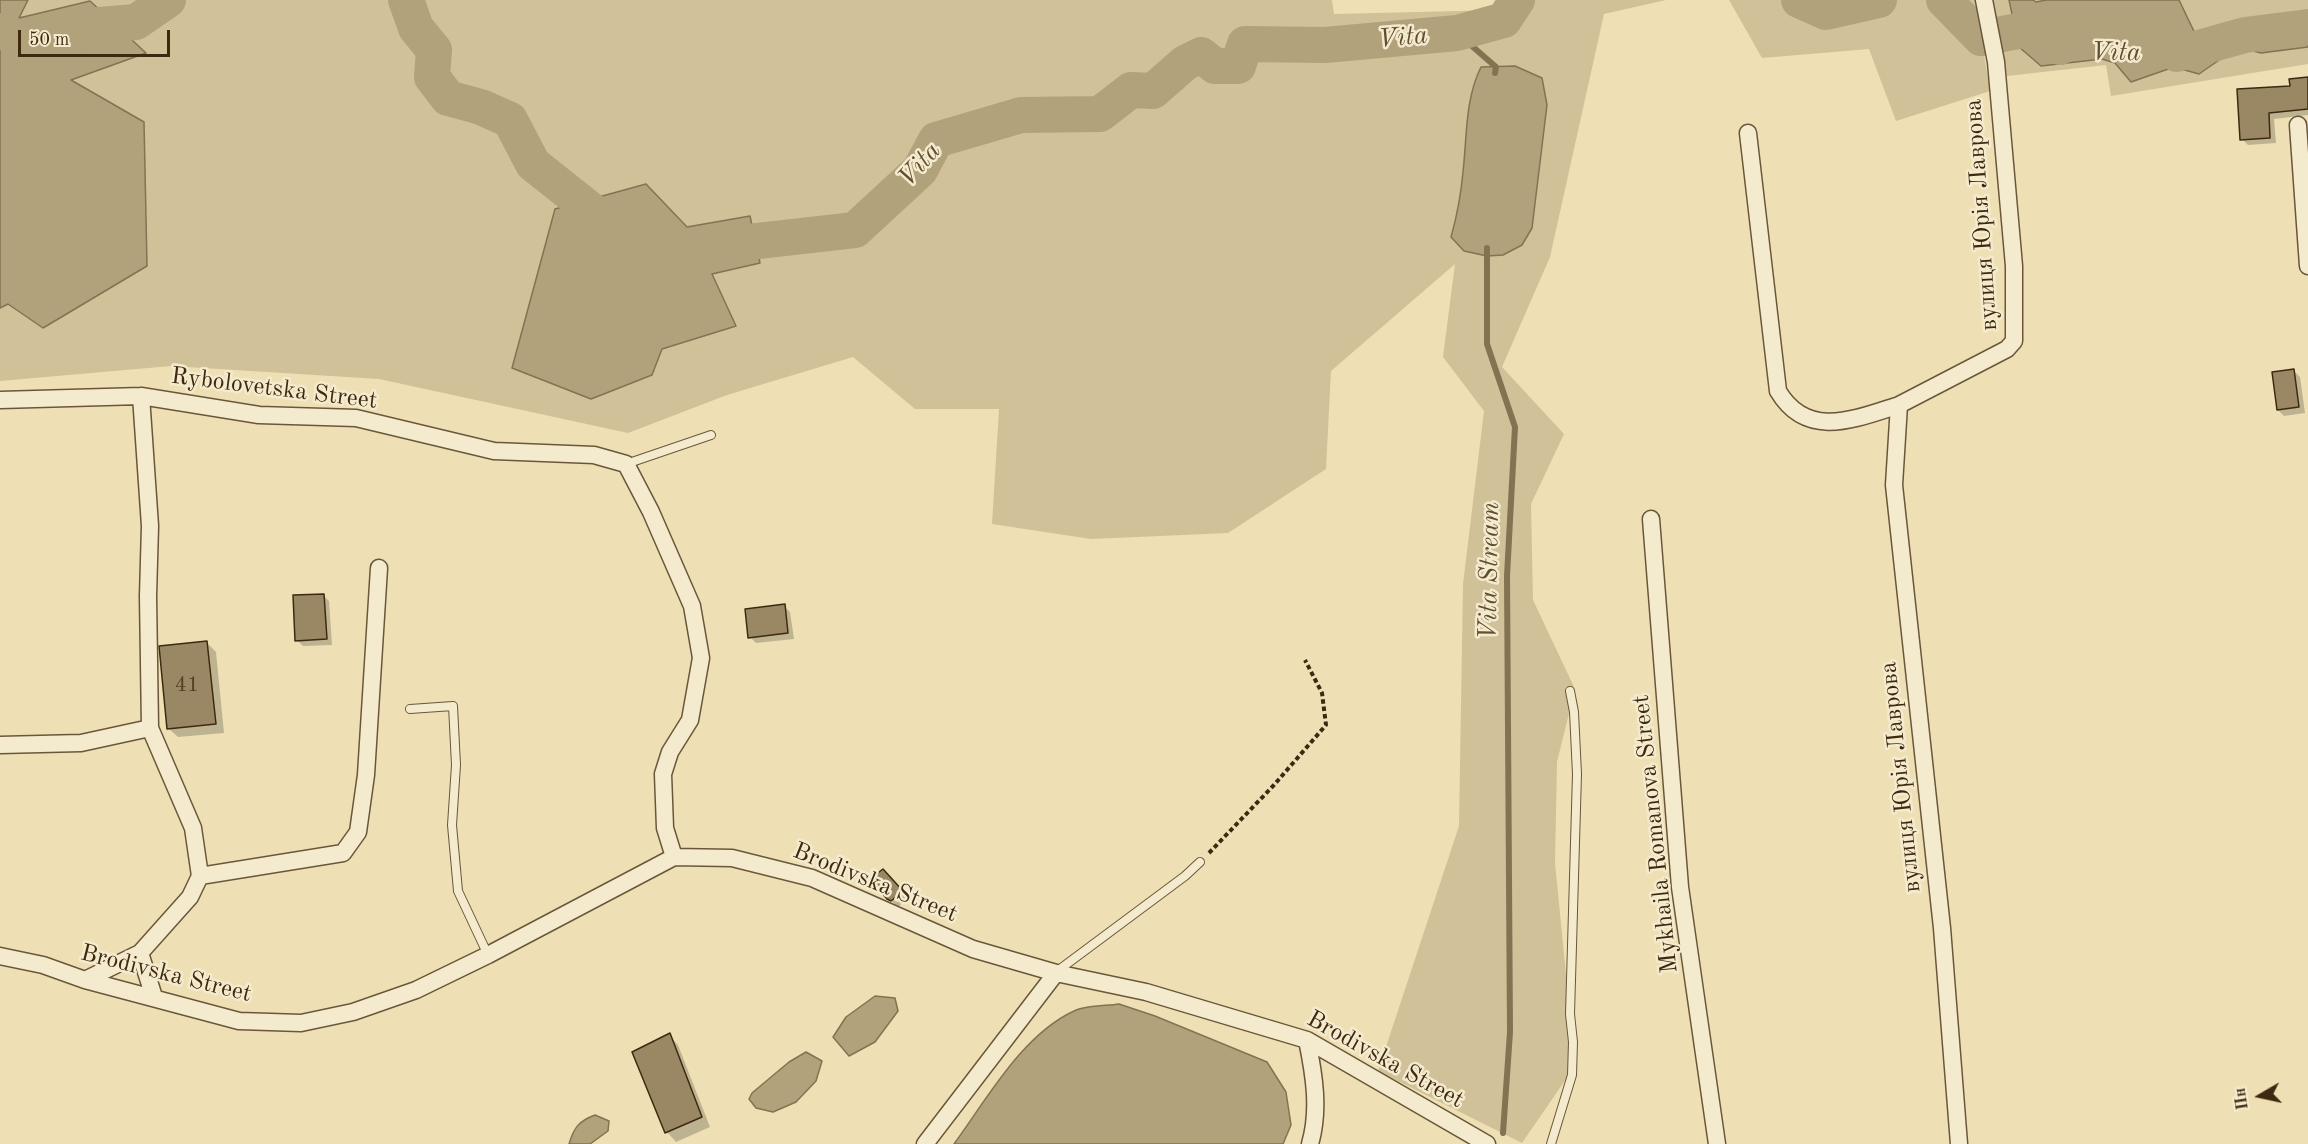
<!DOCTYPE html>
<meta charset="utf-8">
<style>
body{margin:0}
#map{position:relative;width:2308px;height:1144px;overflow:hidden;background:#eee0b4;font-family:"Old Standard TT",serif}
canvas{display:block}
.north{position:absolute;left:2230px;top:1066px;width:60px;height:60px;-webkit-text-stroke:4px #f4ebce;paint-order:stroke;rotate:261deg;font-size:16px;font-weight:700;line-height:24px;text-align:center;color:#3e2910}
.north::after{content:'';display:block;margin:auto;width:21px;height:27px;background:#3e2910;clip-path:polygon(50% 0,100% 100%,50% 72%,0 100%)}
.scale{position:absolute;left:18px;top:30px;width:152px;height:27px;box-sizing:border-box;border:3px solid #3e2910;border-top:0;padding-left:8px;font-size:18px;line-height:21px;white-space:nowrap;color:#3e2910;-webkit-text-stroke:4px #f4ebce;paint-order:stroke}
</style>
<div id="map">
<canvas width="2308" height="1144"></canvas>
<div class="north">Пн</div>
<div class="scale">50 m</div>
</div>
<script>
const context = document.querySelector('canvas').getContext('2d');
context.lineJoin = 'round';
function paint(path, color) { context.fillStyle = color; context.fill(path, 'evenodd'); }
function trace(path, color, width, dash) { context.strokeStyle = color; context.lineWidth = width; context.lineCap = dash ? 'butt' : 'round'; context.setLineDash(dash || []); context.stroke(path); }
function write(font, color, halo, rows, align = 'center') {
  context.font = font + ' "Old Standard TT",serif'; context.lineWidth = 5; context.setLineDash([]); context.textBaseline = 'middle'; context.strokeStyle = halo; context.fillStyle = color; for (const [text, x, y, turn = 0] of rows) {
    context.save(); context.translate(x, y); context.rotate((+turn || 0) * Math.PI / 180); context.textAlign = isNaN(turn) ? turn : align; if (halo) context.strokeText(text, 0, 0); context.fillText(text, 0, 0); context.restore();
  }
}
paint(new Path2D(`
 M0,0H1332L1334,14L1500,10L1509,0H1666L1604,14L1550,257L1502,367L1564,434L1531,504L1533,600L1575,689L1557,762L1555,863L1575,1066L1522,1143L1378,1071L1459,826L1463,584L1484,411L1443,357L1455,264L1331,371L1326,469L1228,533L1091,539L992,524L999,409H915L853,357L727,395L628,433L379,379L171,366L0,381Z
 M1729,0H1975L1990,91L1896,121L1869,49L1762,58Z
 M1991,0H2308V64L2111,96L2106,65L2007,76Z`), '#d0c198');
const water = new Path2D(`
 M0,0H28L19,18L90,1L146,53L71,80L144,122L147,266L43,328L8,304L0,308Z
 M2009,0H2033L2036,2L2046,0H2179L2200,44L2308,32V47L2261,53L2238,47L2199,74L2174,67L2131,82L2115,63L2102,59L2041,66L2019,47Z
 M1515,66L1542,78L1547,105L1532,228L1522,245L1503,255L1487,256L1464,251L1451,237C1457,216 1461,194 1463,172C1467,137 1465,99 1481,67Z
 M646,184L687,227L750,216L760,263L712,274L736,326L662,349L652,375L591,399L512,368L555,209Z
 M875,996L895,998L898,1011L875,1042L849,1056L833,1037L846,1017Z
 M1119,1004L1155,1016L1267,1062L1286,1092L1291,1125L1283,1144H954C987,1099 1022,1035 1074,1011C1086,1005 1106,1006 1119,1004Z
 M806,1052L822,1061L816,1081L796,1102L773,1112L756,1108L749,1099L752,1093L789,1062Z
 M595,1115L609,1121L608,1131L590,1144H569C574,1127 579,1121 595,1115Z`);
paint(water, '#b2a27c');
trace(water, '#847251', 1.5);
paint(new Path2D(`
 M2308,78V115L2274,119L2276,143L2248,145L2242,139L2292,87Z
 M2294,371L2300,377L2305,413L2284,416L2278,410Z
 M323,595L329,601L332,645L303,646L297,640Z
 M784,606L790,612L794,639L756,643L750,637Z
 M207,643L216,652L224,733L178,737L168,728Z
 M889,877L908,898L898,907L888,898Z
 M669,1035L678,1045L710,1127L676,1142L667,1132Z`), '#0003');
trace(new Path2D(`
 M1457,33L1496,67L1495,73
 M1487,248V344L1515,427L1507,576L1510,1032L1503,1133`), '#847251', 6);
trace(new Path2D(`
 M406,0L416,28L434,50L432,77L448,98L481,107L510,120L533,164L601,218L624,224
 M1799,0L1826,12L1879,0
 M1944,0L1981,38L2029,29L2060,47
 M0,31L61,51L87,26L136,22L168,0
 M2177,54L2245,35L2308,27
 M705,247L855,230L920,170L936,140L1021,115L1100,114L1131,90L1153,91L1185,63L1201,55L1215,66H1238L1245,44L1325,45L1457,33L1504,20L1517,0`), '#b2a27c', 36);
const building = new Path2D(`
 M2308,77V109L2269,113L2270,138L2240,140L2237,89L2290,86L2289,79Z
 M2294,369L2299,407L2277,410L2272,372Z
 M324,594L327,639L295,641L293,595Z
 M785,604L788,633L748,638L745,609Z
 M207,641L216,724L167,729L159,646Z
 M883,869L903,891L891,901L887,899L870,879Z
 M670,1033L702,1117L665,1133L632,1052Z`);
paint(building, '#9a8865');
trace(building, '#3e2910', 1.5);
const service = new Path2D(`
 M626,464L711,435
 M410,709L453,706L456,765L452,825L458,891L488,955
 M1056,972L1185,876L1200,862
 M1551,1144L1572,1075L1573,1042L1570,1014L1577,774L1574,712L1570,691`);
const minor = new Path2D(`
 M2298,125L2308,266
 M1748,133L1778,391C1807,440 1855,419 1899,405
 M141,396L150,526L148,596L150,728
 M0,400L141,396L259,415L356,418L494,451L594,455L626,464L651,512L692,606L701,658L690,720L670,752L663,774L665,828L674,857
 M1651,519L1680,887L1717,1144
 M0,745L81,743L150,728L193,828L200,876L190,897L140,953
 M200,876L343,853L358,832L366,775L379,568
 M0,956L43,965L85,980L239,1021L301,1023L353,1012L416,990L488,955L674,857L732,858L812,878L973,949L1056,973L1146,992L1307,1040L1487,1144
 M85,980L140,953L154,997
 M1307,1040C1314,1074 1320,1110 1310,1144
 M925,1144L1056,973
 M1959,1144L1942,928L1894,485L1899,405L2007,349L2014,341V266L1996,62L1984,0`);
trace(service, '#6a5739', 10);
trace(minor, '#6a5739', 19);
trace(new Path2D(`
 M1209,853L1274,785L1326,725L1322,693L1305,660`), '#3e2910', 4, [4.5, 3]);
trace(service, '#f4ebce', 8);
trace(minor, '#f4ebce', 16);
write('21px', '#554125', null, [
 ["41",187,685]
]);
write('24px', '#3e2910', '#f4ebce', [
 ["вулиця Юрія Лаврова",1982,215,-94],
 ["Rybolovetska Street",274,389,7],
 ["вулиця Юрія Лаврова",1901,777,-96],
 ["Mykhaila Romanova Street",1656,834,-96],
 ["Brodivska Street",875,883,22],
 ["Brodivska Street",166,974,14],
 ["Brodivska Street",1385,1060,29]
]);
write('italic 26px', '#614d30', '#f4ebce', [
 ["Vita",1403,38,-5],
 ["Vita",2116,53,1],
 ["Vita",920,165,-48],
 ["Vita Stream",1490,571,-89]
]);
</script>
